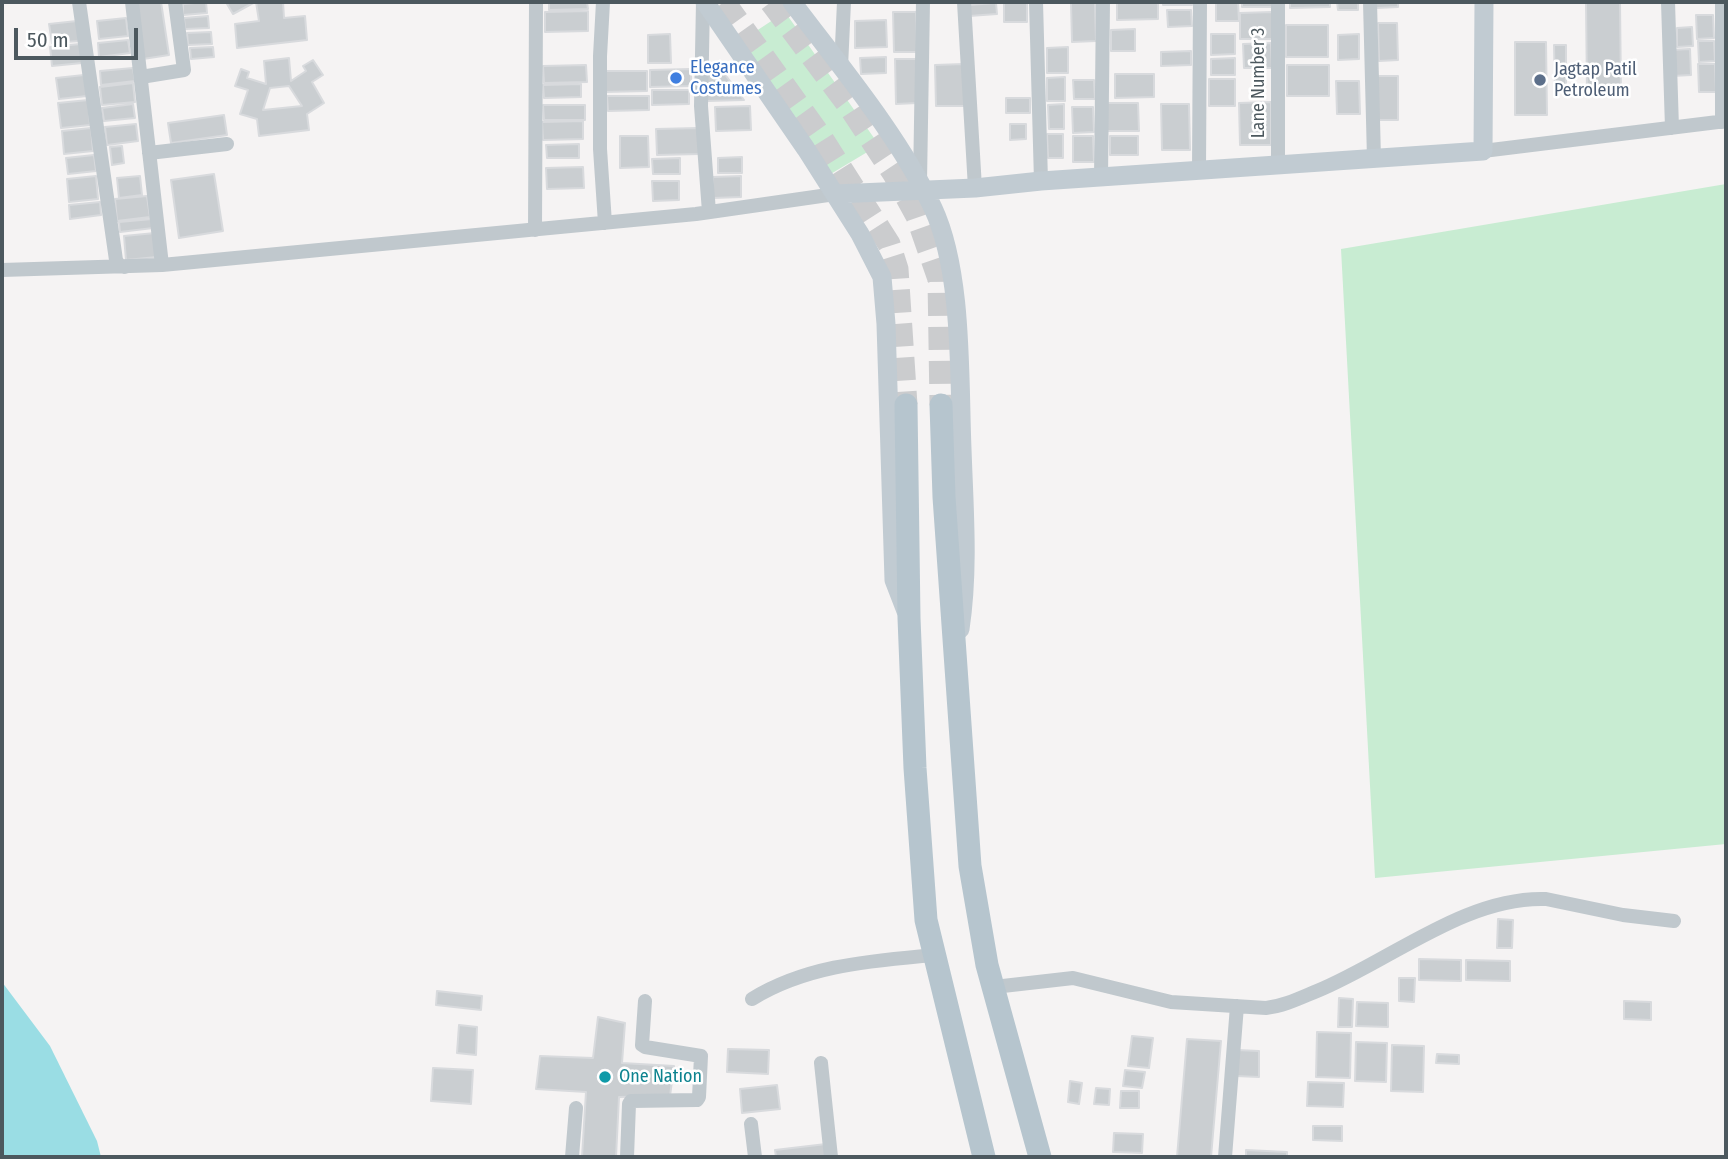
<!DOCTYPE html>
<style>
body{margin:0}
#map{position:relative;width:1728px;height:1159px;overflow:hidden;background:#f5f3f3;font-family:"Fira Sans Condensed",sans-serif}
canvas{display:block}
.frame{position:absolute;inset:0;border:4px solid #4c585e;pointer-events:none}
.scale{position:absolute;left:14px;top:28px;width:124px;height:32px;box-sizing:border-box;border:4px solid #4c585e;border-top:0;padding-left:9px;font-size:21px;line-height:24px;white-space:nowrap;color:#4c585e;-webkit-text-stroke:5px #fff;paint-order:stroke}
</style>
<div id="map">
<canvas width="1728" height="1159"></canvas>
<div class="frame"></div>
<div class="scale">50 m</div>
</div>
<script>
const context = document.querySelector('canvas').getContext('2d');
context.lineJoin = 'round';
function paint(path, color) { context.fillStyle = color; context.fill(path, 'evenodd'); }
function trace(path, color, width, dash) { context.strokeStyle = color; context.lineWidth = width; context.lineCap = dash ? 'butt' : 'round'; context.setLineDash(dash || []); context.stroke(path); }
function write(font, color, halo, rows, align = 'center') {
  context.font = font + ' "Fira Sans Condensed",sans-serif'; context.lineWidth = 5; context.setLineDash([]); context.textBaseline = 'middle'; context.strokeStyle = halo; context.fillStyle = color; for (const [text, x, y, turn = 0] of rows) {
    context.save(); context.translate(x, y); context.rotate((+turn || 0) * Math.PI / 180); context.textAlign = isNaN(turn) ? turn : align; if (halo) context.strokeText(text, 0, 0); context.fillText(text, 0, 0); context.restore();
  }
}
paint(new Path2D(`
 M785,12L879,145L824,178L738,43Z
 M1726,184V844L1375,878L1341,249Z`), '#c8ecd2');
paint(new Path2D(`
 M2,982L50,1046L97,1141L101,1157H2Z`), '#9adde4');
const building = new Path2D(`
 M135,2H161L169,55L143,59Z
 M206,2L207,13L183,15V4Z
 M231,2H255L233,14L227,4Z
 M256,2H283L284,18L305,16L307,40L237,48L235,24L259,21Z
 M549,2H587L588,9L549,10Z
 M1004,2H1027V22H1004Z
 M1095,2L1096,41L1072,42L1071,3Z
 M1117,2H1158V19L1117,20Z
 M1163,2H1192V5H1163Z
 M1216,2H1238L1239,21H1216Z
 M1242,2H1273V7H1242Z
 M1290,2H1330V7L1290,8Z
 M1337,2H1358V10H1338Z
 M1376,2H1398V7L1376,8Z
 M1586,2H1620L1621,94H1587Z
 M996,3L997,14L969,16L968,5Z
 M1167,10H1191L1192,26L1168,27Z
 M588,11V31L545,32V12Z
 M893,12H916L917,52H894Z
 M1272,12V39H1240V13Z
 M1696,15H1713L1714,38L1697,39Z
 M208,16L209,28L185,29L184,18Z
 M126,18L128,36L99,39L97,21Z
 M886,20L887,47L855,48V21Z
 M77,21L79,41L52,43L49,24Z
 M1378,23H1397L1398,60L1379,61Z
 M1286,25H1328V57H1286Z
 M1692,27L1693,46L1677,47V28Z
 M1135,29V51H1111V30Z
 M211,32L212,44L188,45L187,33Z
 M670,34L671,63H648V35Z
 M1211,34H1235V54L1211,55Z
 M1359,34V59L1338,60V35Z
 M128,40L130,53L99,57L98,43Z
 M1698,41H1714L1715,61L1699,62Z
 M1515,42H1546L1547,115H1515Z
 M1271,43L1272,68H1244L1243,44Z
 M80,44L82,63L52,66L50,47Z
 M1554,45H1566V89H1555Z
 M213,47L214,57L191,59L190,48Z
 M1068,47V73H1047V48Z
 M1690,49L1691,75L1672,76L1671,50Z
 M1191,51V65L1161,66V52Z
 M886,57V73L861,74L860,58Z
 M289,58L291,81L306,71L303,66L313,60L323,75L312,82L324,103L307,114L309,130L259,136L257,119L240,114L248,90L235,86L241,69L249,72L247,78L266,84L264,61ZM289,86L302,106L263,110L270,88Z
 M1235,58V75H1211V59Z
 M895,59H917V103L896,104Z
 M964,64L965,106H936L935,65Z
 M1698,64H1715L1716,92H1699Z
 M586,65L587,82L544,83L543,66Z
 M1287,65H1329V96H1287Z
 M133,68L135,81L101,85L100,71Z
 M691,69V86L650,87V70Z
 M604,71H647V91L604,92Z
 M707,73H724L744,100L707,101Z
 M1115,74H1154V97L1115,98Z
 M84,75L87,96L59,99L56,78Z
 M1377,76H1398V120H1377Z
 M1065,77V101H1047V78Z
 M1209,79H1235V106H1209Z
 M1073,80H1094L1095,99H1074Z
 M1336,81H1359L1360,114H1337Z
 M133,83L135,102L102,105L100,87Z
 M581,84V97L544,98L543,85Z
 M652,90H689V104L652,105Z
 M607,96H649V110L608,111Z
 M1006,98H1030V113H1006Z
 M88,100L90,125L61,128L58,103Z
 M1271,102V145H1240L1239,103Z
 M1107,103H1138L1139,131H1107Z
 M133,104L135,118L104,121L102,108Z
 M1064,104V129H1049L1048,105Z
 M1161,104H1189L1190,150H1162Z
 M543,105H585V120H544Z
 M750,106L751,130L716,131L715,107Z
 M1072,107H1093L1094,132L1073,133Z
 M224,115L227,135L171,143L168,123Z
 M583,121V139L543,140L542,122Z
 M136,124L138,141L107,145L105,127Z
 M1010,124H1026V139L1010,140Z
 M91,128L93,151L64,154L62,131Z
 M699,128V154L657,155L656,129Z
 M1047,134H1063V158H1048Z
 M620,136H648L649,167L620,168Z
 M1073,136H1093L1094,162H1073Z
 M1110,136H1138V155H1110Z
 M579,144V158H547L546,145Z
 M122,146L124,163L112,165L110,147Z
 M94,155L96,171L68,174L66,158Z
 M742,157V173H718V158Z
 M680,158V174H653L652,159Z
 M583,167L584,188L547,189L546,168Z
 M214,174L223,231L179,238L171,180Z
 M96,176L98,199L69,202L67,179Z
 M140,176L142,195L119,198L117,178Z
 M741,176V197L713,198V177Z
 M652,181H679V200L653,201Z
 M147,196L150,217L117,221L115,199Z
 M100,202L101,215L70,219L69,205Z
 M152,219L153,228L120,232L119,222Z
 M155,233L157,257L126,260L124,236Z
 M1498,919L1513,920L1512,948H1497Z
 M1419,959L1461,960V981L1419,980Z
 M1466,960L1510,961V981L1466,980Z
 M1399,978H1415L1414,1002L1399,1001Z
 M437,991L482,996L481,1010L436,1005Z
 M1339,998L1353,999L1352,1027H1338Z
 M1624,1001L1651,1002V1020L1624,1019Z
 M1357,1002L1388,1003V1027L1356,1026Z
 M598,1017L625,1023L622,1063L674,1066L670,1096L619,1097L616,1157H582L586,1092L536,1089L540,1056L593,1058Z
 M459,1025L477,1027L476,1055L457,1053Z
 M1317,1032L1351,1033L1350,1078L1316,1077Z
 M1132,1036L1153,1038L1149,1068L1128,1066Z
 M1187,1039L1221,1041L1211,1157H1177Z
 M1356,1042L1387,1043L1386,1082L1355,1081Z
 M1392,1045L1424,1046L1423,1092L1391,1091Z
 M728,1049L769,1050L768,1074L727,1072Z
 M1237,1050L1259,1051V1077L1236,1076Z
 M1437,1054L1459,1055V1064L1436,1063Z
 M433,1068L473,1070L471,1104L431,1101Z
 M1125,1070L1145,1072L1142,1088L1123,1086Z
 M1070,1081L1082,1083L1079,1104L1068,1102Z
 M1308,1082L1344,1083L1343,1107L1307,1106Z
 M777,1085L780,1109L742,1113L740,1089Z
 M1096,1088L1110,1089L1109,1105L1094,1104Z
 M1121,1091H1139V1108H1120Z
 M1313,1126H1342V1141L1313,1140Z
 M1114,1133L1143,1134L1142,1153L1113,1152Z
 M826,1144L827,1157H776L775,1150Z
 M1246,1150L1287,1152V1157H1246Z`);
paint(building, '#caced1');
trace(building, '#d8dadd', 2);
trace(new Path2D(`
 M724,2L821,137L889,244L897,269L906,405
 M771,2L849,106L894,174L917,216L939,279L941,405`), '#cbccce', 23, [23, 11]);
trace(new Path2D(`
 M79,2L116,260L119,265L125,267
 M132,2L162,265
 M603,2L600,56V149L605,223
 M703,2L701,106L709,212
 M964,2L975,188
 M1036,2L1041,181
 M1370,2L1374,159
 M1668,2L1672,128
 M841,67L844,2
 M141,77L184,70L175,2
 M1722,122V2
 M1483,151L1726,121
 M149,153L227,144
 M1278,165V2
 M1199,170L1200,2
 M1101,177L1103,2
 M920,182L923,2
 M535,230L536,2
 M2,270L162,265L696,214L835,194
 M994,987L1073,978L1171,1002L1266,1008C1284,1006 1300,998 1317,991C1390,961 1466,896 1546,899L1623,915L1674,921
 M752,999C807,965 871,961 934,955
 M821,1063L831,1157
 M751,1124L755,1157
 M572,1157L576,1108
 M627,1157L629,1104L631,1101L697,1100L699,1097L701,1056L645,1047L642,1045L645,1001
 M1225,1157L1237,1006`), '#c0c8cd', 14);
trace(new Path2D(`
 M705,2L806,149L860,234L882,277L886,324L894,580L906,611
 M792,2C840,66 899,136 933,208C963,272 959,377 962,449C964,508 969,570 960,629
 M835,194L975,188L1041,181L1483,151L1484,2`), '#c1cbd2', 19);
trace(new Path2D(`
 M906,405L909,618L915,768L926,920L984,1157
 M941,405L944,497L970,866L987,965L1040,1157`), '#b6c5ce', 23);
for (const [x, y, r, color] of [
 [676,78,7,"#3f7fe0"],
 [1540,80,7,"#5c6f8a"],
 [605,1077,7,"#0f9aa8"]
]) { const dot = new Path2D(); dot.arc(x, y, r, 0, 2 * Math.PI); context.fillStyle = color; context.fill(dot); trace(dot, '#fff', 2.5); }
write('18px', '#366cbe', '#fff', [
 ["Elegance",690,68],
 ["Costumes",690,89]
], 'left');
write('18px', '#4e5e75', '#fff', [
 ["Jagtap Patil",1554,70],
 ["Petroleum",1554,91]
], 'left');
write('18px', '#4c585e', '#fff', [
 ["Lane Number 3",1259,83,-90]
]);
write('18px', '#0d838f', '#fff', [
 ["One Nation",619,1077]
], 'left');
</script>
